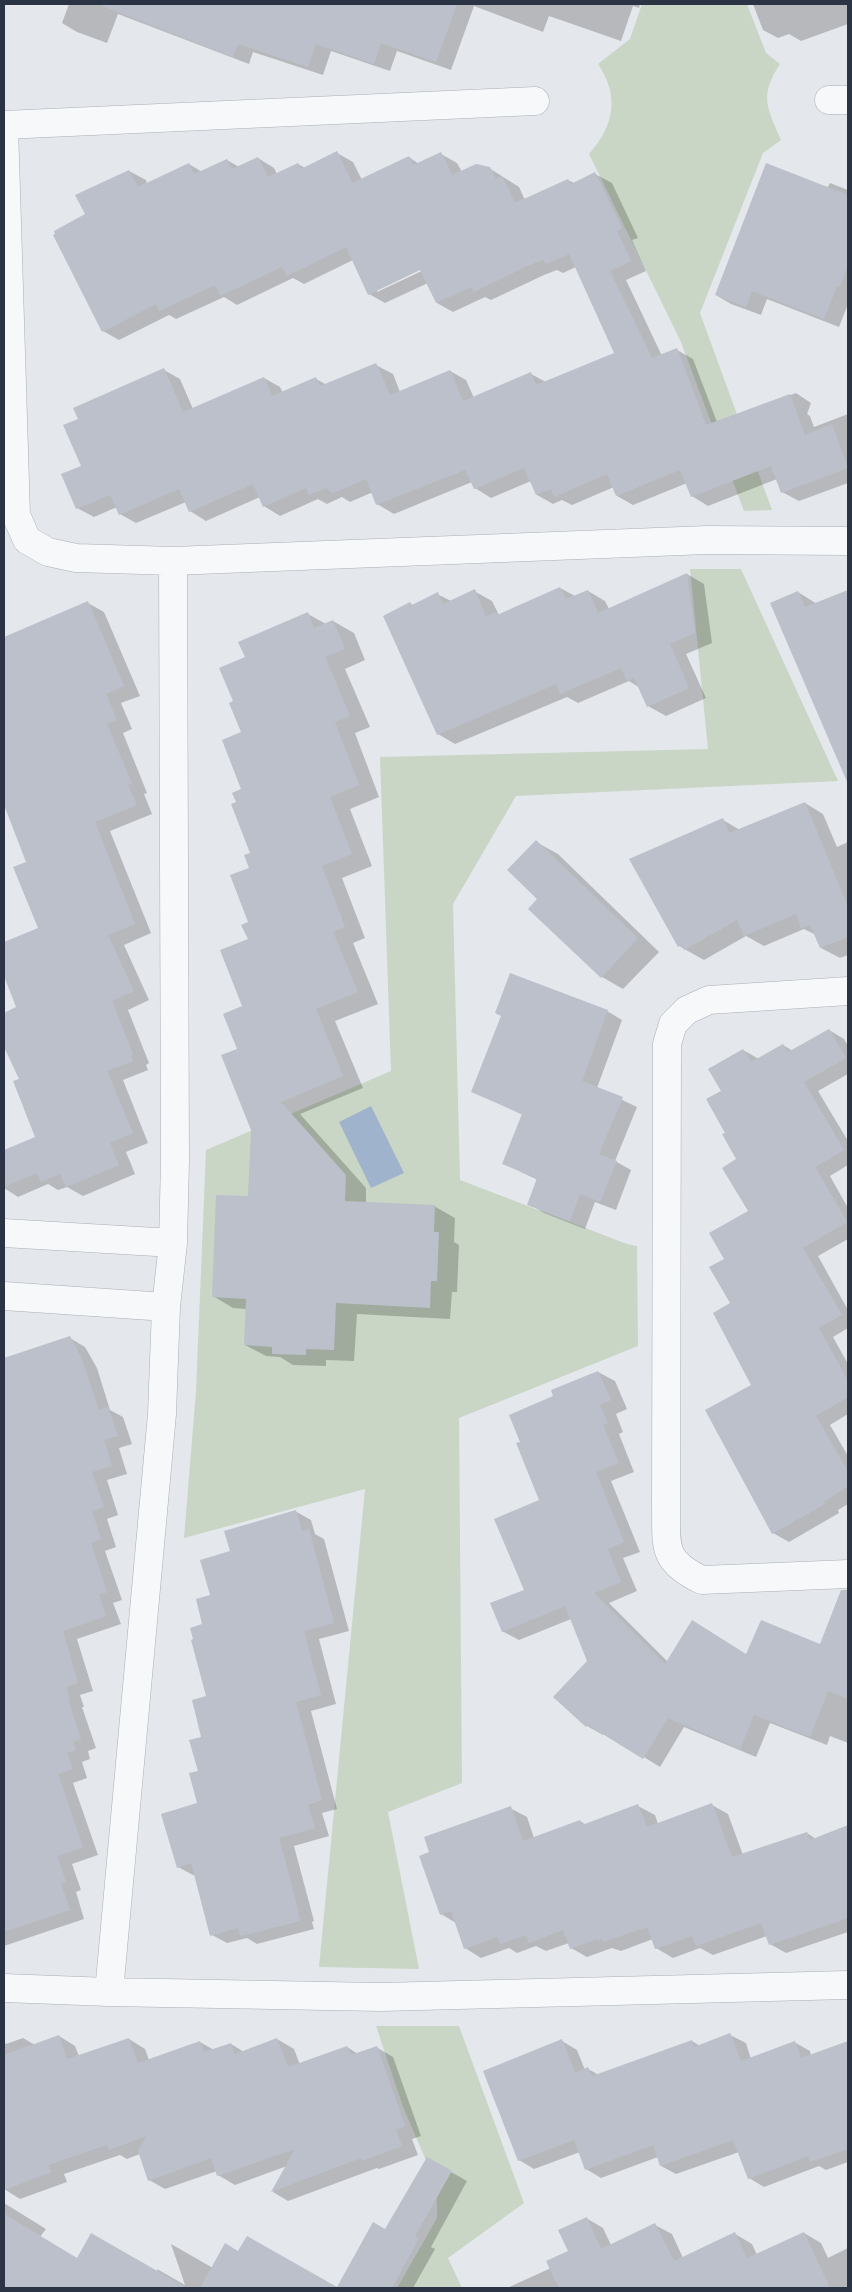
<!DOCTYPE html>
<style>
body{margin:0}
#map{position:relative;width:852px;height:2292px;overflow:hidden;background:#e4e7ec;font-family:"Roboto Condensed",sans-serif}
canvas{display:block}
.frame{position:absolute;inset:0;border:5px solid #2b3445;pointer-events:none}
</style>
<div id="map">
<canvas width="852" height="2292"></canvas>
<div class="frame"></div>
</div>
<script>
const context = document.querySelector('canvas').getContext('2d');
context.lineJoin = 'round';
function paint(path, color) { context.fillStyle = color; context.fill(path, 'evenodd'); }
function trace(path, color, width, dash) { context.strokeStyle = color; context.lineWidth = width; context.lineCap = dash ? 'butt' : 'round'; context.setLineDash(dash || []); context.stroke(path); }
paint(new Path2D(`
 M642,4H747L766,53L780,64C759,96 767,107 781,140L763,153L700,313L772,510L744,511L681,342L589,154C614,126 620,96 598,64L630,39Z
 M690,569H741L838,781L516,796L453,904L460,1180L627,1244L637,1246L638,1346L459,1418L462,1783L388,1812L419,1969L319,1967L365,1489L184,1538L196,1391L206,1150L391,1071L380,757L708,749Z
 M376,2026H459L524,2203L448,2258L462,2288H397L437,2218V2186L403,2107Z`), '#c9d6c5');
paint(new Path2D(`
 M371,1106L404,1173L371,1188L339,1122Z`), '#9fb4cc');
paint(new Path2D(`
 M69,4H640L639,8L633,6L621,41L549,16L543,32L474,6L451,70L397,51L390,71L331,51L323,75L253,52L249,64L118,14L107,43L77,32L62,23Z
 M753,4H848V24L801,41L789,34L778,38L763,30Z
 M337,153L353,162L362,180L409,157L419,164L441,154L457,163L462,172L489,168L519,187L525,200L568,180L574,183L595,174L612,183L638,238L632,240L646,271L626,280L662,356L677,350L693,359L717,422L796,393L811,403L807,414L810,416L814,427L848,414V483L799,501L782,492L777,479L708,506L692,496L687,483L633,505L617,496L614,487L572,505L562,500L553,504L537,495L531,481L491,498L475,488L472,482L394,514L377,504L373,492L350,502L342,497L327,504L318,499L280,516L264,506L260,497L206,521L190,511L186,502L136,523L120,514L117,507L94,517L77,508L82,467L79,419L164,370L180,379L193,409L264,378L280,387L283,393L316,379L327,385L376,365L393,374L400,392L450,371L466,380L474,398L531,374L546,382L616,354L576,267L563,273L557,270L544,275L491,300L485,297L453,312L437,303L428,283L385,303L369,294L353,260L304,284L293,278L237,305L224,297L176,319L169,315L119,340L103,331L87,215L129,171L146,180L147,184L189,164L202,172L227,160L239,167L258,158L274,168L277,174L298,164L305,168ZM425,266L426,269L377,292V289Z
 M830,183L848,190V304L839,327L767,299L761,315L731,304L716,295L827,188Z
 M687,574L704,584L712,643L686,654L706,698L666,716L648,706L640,688L629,681L578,703L567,697L455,744L438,734L410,604L413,605L437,594L451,601L474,591L492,601L499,615L560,588L575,596L588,591L605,601L609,609Z
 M848,591V740L845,742L798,592L817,604Z
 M88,603L104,612L140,696L121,703L132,729L123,733L147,793L144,794L152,814L110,831L151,933L124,945L149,1000L128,1010L149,1063L146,1065L148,1070L123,1080L148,1143L126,1152L135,1174L83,1196L67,1187L58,1190L48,1184L18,1197L4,1188V1152L37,1138L20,1080L4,1044V1014L18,1008L4,973V943L40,928L28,862L4,801V790L17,785L4,753V705L10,702L4,687V638Z
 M308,614L326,624L333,621L354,633L365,660L345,669L370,727L355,733L379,797L350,809L372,866L342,878L365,938L353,943L378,1004L335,1021L363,1088L300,1114L366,1188V1203L434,1206L455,1218L454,1242L459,1245L457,1292H452L450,1319L357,1314L354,1361L326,1360V1366L293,1365L280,1357L266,1356L245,1345L247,1309L233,1308L213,1296L249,1198L252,1130L238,1049L249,940L251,853L237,803L243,790V733L235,702L246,658Z
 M805,803L823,814L837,847L848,842V955L840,958L821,948L816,935L804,929L764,946L746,936L704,960L679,946L723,820L740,830Z
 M536,842L558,854L659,952L623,989L602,977Z
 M607,1011L622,1020L597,1088L637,1107L615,1161L631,1170L616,1210L595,1202L585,1229L544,1213L529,1204L538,1180L504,1164L523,1115L472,1091Z
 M829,1030L844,1039L848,1046V1074L818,1091L848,1141V1165L830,1176L848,1208V1239L818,1256L848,1310V1328L833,1337L848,1364V1414L830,1425L848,1456V1504L838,1510L839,1513L789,1542L773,1533L707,1411L753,1385L732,1304L726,1259L749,1212L738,1160L727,1133L722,1091L743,1050L759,1059L783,1045L793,1051Z
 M70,1338L85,1347L97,1368L110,1410L123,1417L132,1444L119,1448L127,1474L107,1480L118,1515L107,1519L116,1547L105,1551L122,1600L113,1603L121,1624L77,1639L93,1691L80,1695L84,1707H82L96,1748L88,1751L90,1759L82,1762L87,1778L73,1783L98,1855L72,1864L81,1890L76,1892L84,1919L4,1946V1735L21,1729L4,1672V1660L9,1658L4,1641V1359Z
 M598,1372L615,1381L627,1409L616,1414L623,1432L619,1434L634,1472L611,1481L640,1552L623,1558L637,1591L609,1603L668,1662L747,1655L820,1646L831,1618L848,1626V1743L830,1736L827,1745L770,1723L756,1757L684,1727L660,1767L605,1733L603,1735L587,1726L589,1661L571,1619L519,1640L502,1631L525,1590L540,1501L521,1442L555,1396Z
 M295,1511L311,1520L315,1534L324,1539L349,1631L319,1639L336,1704L311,1711L337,1809L322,1813L329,1836L294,1846L314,1921L312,1922L314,1929L257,1944L247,1938L227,1943L212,1935L195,1875H193L178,1867L198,1804L199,1772L208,1697L204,1625L212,1596L231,1552Z
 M712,1805L728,1814L743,1855L807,1833L816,1839L848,1826V1932L786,1953L770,1944L767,1936L713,1955L700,1948L673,1958L656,1948L653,1939L621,1951L612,1948L587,1957L571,1948L569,1943L546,1951L536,1946L517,1953L509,1948L481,1958L465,1948L456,1923L441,1914L431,1853L510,1808L527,1817L534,1838L580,1821L586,1825L638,1806L655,1815L658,1824Z
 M730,2035L746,2043L751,2059L794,2042L810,2051L811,2056L848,2042V2162L826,2170L819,2166L764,2187L749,2178L739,2152L676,2174L661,2166L658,2157L601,2178L586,2169L580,2152L534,2169L519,2160L562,2041L577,2050L585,2070L588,2069L599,2075L692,2041L700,2046Z
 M59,2036L75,2046L79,2056L129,2039L145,2049L149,2060L200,2042L214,2050L231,2044L244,2052L277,2039L294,2049L300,2065L347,2047L358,2054L376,2047L393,2057L421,2136L412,2139L418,2155L379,2169L377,2168L288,2201L273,2192L287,2166L235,2185L218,2175L217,2171L165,2189L149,2180L140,2154L127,2159L120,2155L64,2174L67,2182L20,2199L4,2189V2043L6,2044L23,2038L35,2045Z
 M428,2159L467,2181L431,2247L435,2249L413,2288H338L374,2224L386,2231Z
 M4,2203L46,2229L40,2237L78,2259L158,2273L157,2269L185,2285L171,2244L213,2268L239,2253L247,2238L337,2288H4Z
 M586,2218L603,2228L611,2245L655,2225L672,2234L683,2258L735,2234L752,2244L757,2255L804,2233L821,2243L828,2258L848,2248V2288H507L551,2268L569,2251Z`), '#0003');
paint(new Path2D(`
 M103,4H457L436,62L381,43L374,64L316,44L308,67L238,44L233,57L102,6Z
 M337,151L352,183L409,156L413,165L441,152L452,175L476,164L490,167L496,179L502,176L515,203L568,179L571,184L595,172L622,228L617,231L631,261L610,271L652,358L677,348L706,425L790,394L805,435L832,424L848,468L781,493L771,466L691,497L680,470L616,496L607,474L554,497L551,489L536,495L524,468L474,489L465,470L376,505L366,479L333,493L326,488L309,495L306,488L263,507L253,484L189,512L179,489L119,515L110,495L76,509L61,474L81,466L63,425L78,419L73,408L164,368L183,412L264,377L272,396L316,377L320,386L376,363L390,395L450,370L463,401L531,372L536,385L614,353L569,254L546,264L543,260L527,266L474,292L471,287L436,303L420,270L368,295L346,247L287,276L282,267L220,296L215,285L159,311L156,304L102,332L53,235L55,234L54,231L85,214L75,195L129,170L138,187L189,163L194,174L227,159L232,169L258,157L268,177L298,163L301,169Z
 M766,163L848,195V265L840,287L837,286L824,319L752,291L746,307L715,295Z
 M687,573L695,633L670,644L689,688L647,707L634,678L627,681L621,668L560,694L556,684L437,735L383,616L410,602L412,605L438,592L443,604L475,589L486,617L496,612L497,615L560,587L566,599L588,590L598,613Z
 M848,590V784L770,603L798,591L805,607Z
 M88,601L124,686L106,694L117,720L107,724L132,784L128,785L137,805L95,822L135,924L108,935L134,991L112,1001L133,1054L131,1056L133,1061L107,1071L133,1133L110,1143L119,1165L66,1187L60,1174L41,1182L37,1173L4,1187V1150L35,1137L13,1081L19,1079L4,1047V1013L16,1007L4,976V942L38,928L13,867L26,862L4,805V637Z
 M308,612L314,628L333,620L345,649L325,657L350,716L335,722L359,785L330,797L352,854L322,866L345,927L333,932L358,992L316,1009L343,1076L281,1102L346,1175L345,1201L435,1205L434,1232H439L437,1281H431L430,1308L336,1303L334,1350L306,1349V1355L272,1354V1347L244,1345L246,1299L212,1297L216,1195L248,1196L251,1130L221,1055L237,1049L223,1014L242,1006L220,950L248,939L241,925L248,922L230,875L249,868L244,855L250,853L231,804L236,802L232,793L241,789L222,740L241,732L229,703L233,701L219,668L245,657L238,642Z
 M805,802L848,907V937L820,948L810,925L801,928L796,914L744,936L737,920L684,950L681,945L678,947L629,859L723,818L729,833Z
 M536,840L638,938L601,978L528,909L537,899L507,870Z
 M510,973L608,1010L582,1081L623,1097L599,1154L617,1161L600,1202L580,1194L570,1221L527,1205L537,1178L502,1164L522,1114L471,1092L501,1016L495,1013Z
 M829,1029L846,1058L804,1082L844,1150L815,1167L847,1222L803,1248L842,1315L819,1328L848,1381V1397L816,1416L848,1472V1486L824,1502L825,1504L772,1534L705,1410L751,1385L713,1313L730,1303L709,1267L724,1259L709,1233L748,1211L722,1168L736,1159L722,1134L725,1133L706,1099L721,1091L708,1069L743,1049L751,1062L783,1044L788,1052Z
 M70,1336L82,1359L99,1410L108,1407L118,1436L104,1440L112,1466L92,1472L104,1507L92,1511L101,1539L91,1543L107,1592L99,1595L106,1616L63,1631L78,1683L66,1687L70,1698L68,1699L81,1740L73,1742L76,1750L67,1753L73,1769L58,1774L83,1847L57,1856L66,1882L61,1884L70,1910L4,1932V1358Z
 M598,1371L611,1400L600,1405L608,1423L603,1425L619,1463L596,1472L624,1542L608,1549L621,1582L594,1593L665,1664L692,1620L746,1654L761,1620L820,1644L841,1590H848V1699L828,1691L810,1737L754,1715L740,1749L668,1718L643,1759L588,1725L586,1727L553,1697L587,1661L565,1606L502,1632L490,1603L524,1590L494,1519L539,1500L516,1443L520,1442L509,1415L553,1396L551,1390Z
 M296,1510L302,1531L309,1529L334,1623L304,1631L321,1695L296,1702L322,1800L308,1805L315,1828L279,1838L299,1913H298L300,1921L241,1936L238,1928L210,1936L191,1863L177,1868L161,1814L197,1803L189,1773L198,1771L189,1740L201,1737L192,1700L206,1696L191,1640L193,1639L190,1628L202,1624L196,1599L210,1595L200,1560L230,1551L224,1531Z
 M712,1803L732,1857L807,1832L810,1840L848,1825V1918L769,1945L761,1923L696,1946L692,1936L655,1949L647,1927L603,1942L602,1939L597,1941V1939L570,1949L563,1930L529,1943L526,1935L500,1944L497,1937L464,1949L451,1911L440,1915L419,1856L429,1852L424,1837L511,1806L523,1841L580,1820L582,1825L638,1804L647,1827Z
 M730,2033L741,2061L795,2041L801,2058L848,2041V2149L810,2162L808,2156L748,2179L733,2140L660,2166L653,2145L585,2170L574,2140L518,2161L483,2071L562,2039L575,2073L588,2067L592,2076L692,2040L694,2047Z
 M59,2035L67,2059L129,2038L138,2063L200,2041L204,2052L231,2043L235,2054L277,2038L288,2067L347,2046L351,2055L377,2046L405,2126L396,2130L402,2146L362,2161L361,2158L271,2192L295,2149L217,2176L211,2158L148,2181L138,2151L146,2136L109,2150L107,2145L48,2165L51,2172L4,2190V2055Z
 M427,2157L452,2171L415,2236L419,2238L392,2288H200L225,2243L238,2251L247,2236L337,2287L373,2222L385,2229Z
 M4,2214L77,2258L91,2233L187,2288H4Z
 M587,2217L601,2249L655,2223L674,2261L735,2232L747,2258L804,2232L830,2288H559L546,2261L568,2251L558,2230Z`), '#bbc0ca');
const street = new Path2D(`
 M829,100H848
 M4,125L535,101
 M4,126L16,515L27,540L48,552L76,558L173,561L707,540L848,541
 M848,991L709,1000L687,1010L673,1024L667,1044L666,1504C667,1545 660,1560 702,1580L848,1574
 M4,1233L173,1243
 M4,1296L166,1307
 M4,1988L109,1992L381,1997L848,1985
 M109,1992L162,1414L166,1307L173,1243L175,1161L173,561`);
trace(street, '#a9aeb7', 29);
trace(street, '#f7f8fa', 28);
</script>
